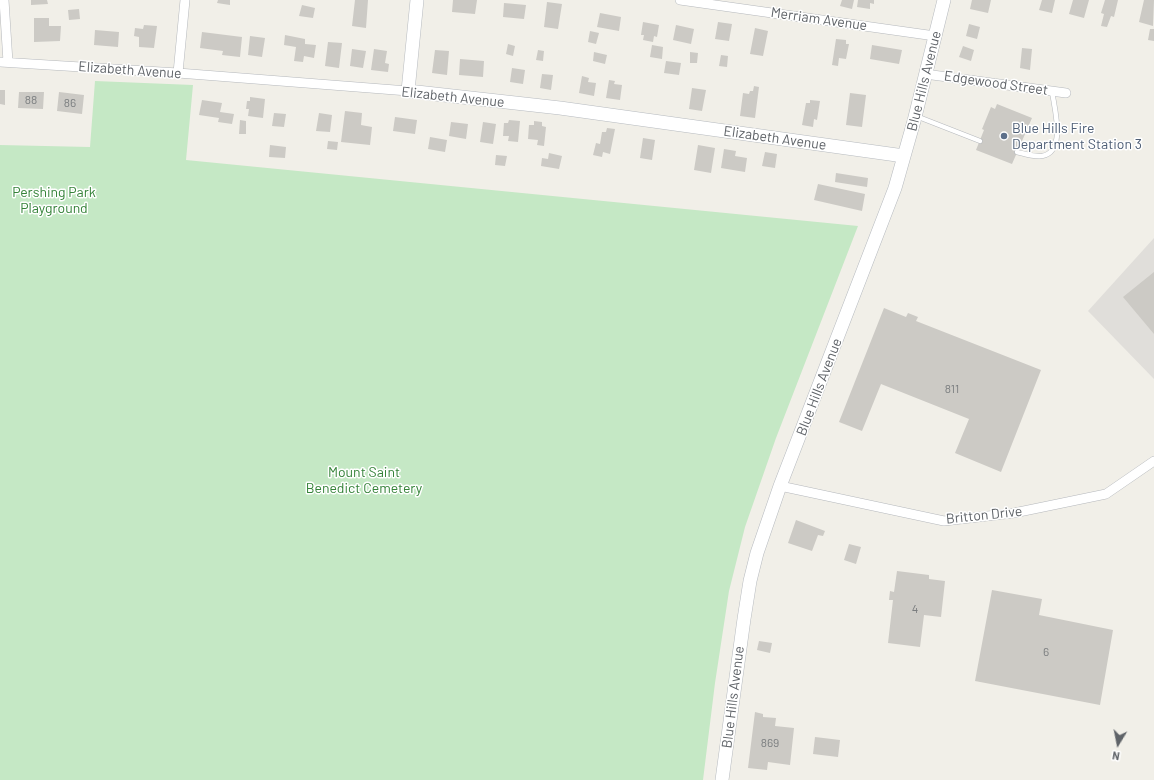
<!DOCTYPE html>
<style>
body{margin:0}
#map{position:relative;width:1154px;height:780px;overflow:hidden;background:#f1efe8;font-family:Barlow,sans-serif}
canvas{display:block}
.north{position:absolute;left:1098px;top:724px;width:40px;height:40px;-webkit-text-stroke:3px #fff;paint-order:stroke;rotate:190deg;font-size:11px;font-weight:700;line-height:16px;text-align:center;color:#5f6368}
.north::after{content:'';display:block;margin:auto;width:14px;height:18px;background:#5f6368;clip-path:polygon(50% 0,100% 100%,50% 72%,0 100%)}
</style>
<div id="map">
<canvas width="1154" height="780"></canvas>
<div class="north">N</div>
</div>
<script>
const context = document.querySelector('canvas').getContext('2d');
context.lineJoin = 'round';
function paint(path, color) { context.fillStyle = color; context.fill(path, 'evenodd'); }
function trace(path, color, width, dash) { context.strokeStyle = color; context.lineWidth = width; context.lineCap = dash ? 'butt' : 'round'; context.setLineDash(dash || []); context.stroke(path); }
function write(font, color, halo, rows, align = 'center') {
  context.font = font + ' Barlow,sans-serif'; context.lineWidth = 3; context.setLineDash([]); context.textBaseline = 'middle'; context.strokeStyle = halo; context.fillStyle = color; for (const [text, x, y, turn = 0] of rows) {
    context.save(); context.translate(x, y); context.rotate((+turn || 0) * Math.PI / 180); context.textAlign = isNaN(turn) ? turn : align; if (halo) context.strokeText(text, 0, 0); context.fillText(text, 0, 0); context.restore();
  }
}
paint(new Path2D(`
 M1154,238V379L1088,311Z`), '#e0deda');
paint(new Path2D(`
 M95,81L193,85L186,160L858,226L776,438L745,527L729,591L715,683L703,780H0V145L90,147Z`), '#c5e8c5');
paint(new Path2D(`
 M31,0H47L48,4L31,5Z
 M218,0H230V5L217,3Z
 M355,0H368L366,28L352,26Z
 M453,0H477L475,14L452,12Z
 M842,0H854L852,9L840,6Z
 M858,0H874V4L870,3V9L857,7Z
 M972,0H991L988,13L970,9Z
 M1042,0H1055L1052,13L1039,10Z
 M1073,0H1089L1084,18L1069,14Z
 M1105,0H1118L1114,17L1111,16L1107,27L1101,26L1104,14L1101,13Z
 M1144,0H1154L1153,26L1139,22Z
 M547,2L562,4L558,29L544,27Z
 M504,3L526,5L524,19L503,17Z
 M302,5L315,8L313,18L299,16Z
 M79,9L80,19L69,20L68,10Z
 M600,13L621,17L619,31L597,27Z
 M34,18H49V26H61L60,41L34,42Z
 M643,22L659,25L657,37L654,36L653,42L643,40L644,35H641Z
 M718,22L732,24L729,41L715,39Z
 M969,24L980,27L977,39L966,36Z
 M144,25L157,26L154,48L139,47V37L134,36L135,28L143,29Z
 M676,25L694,29L691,44L673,40Z
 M755,28L768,31L763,56L750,54Z
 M1150,29H1154V41L1148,40Z
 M95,30L119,32L118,47L94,45Z
 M590,31L599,33L596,44L588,42Z
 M202,32L242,37L240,57L222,55L223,51L200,48Z
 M285,35L305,39V44L316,45L314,58L304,56L303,62L294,61L296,47L284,45Z
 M250,36L265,38L262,57L248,55Z
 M836,39L846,40V44H849L846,59L839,58L838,66L832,65Z
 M328,42L342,43L339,68L325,66Z
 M508,44L515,46L513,56L506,54Z
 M652,45L663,47L662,59L650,57Z
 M872,45L902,50L899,64L870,59Z
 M963,46L974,50L971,61L959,57Z
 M1022,48L1032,49L1030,70L1020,68Z
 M352,49L366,51L363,68L350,66Z
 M374,49L387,51L385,63L389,64L388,72L371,70Z
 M435,50L449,51L447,75L432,73Z
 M538,50L544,51L543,61L536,60Z
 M594,52L607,55L605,64L593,61Z
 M690,52L698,53L697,63H690Z
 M721,55L728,56L727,67L719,66Z
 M460,59L484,61L483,77L459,75Z
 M666,61L681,63L679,75L664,73Z
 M512,68L525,70L523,84L510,82Z
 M542,74L553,75L551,90L540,88Z
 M582,76L589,78L588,82L596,83L594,96L579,93Z
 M609,80L615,81L614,84L622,85L620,100L606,98Z
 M754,86L759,87L755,118L740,116L743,93L749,94L750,91H753Z
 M692,88L706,90L702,111L689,109Z
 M0,90H5V105L0,104Z
 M19,92H44L43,109L18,108Z
 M59,92L84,95L82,114L57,111Z
 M850,93L866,95L862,127L846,125Z
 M250,97L265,99L263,118L248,116L249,109H246L247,101H250Z
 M202,100L222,103L220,112L234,114L232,124L218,122L219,118L199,115Z
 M810,100L820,101L817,120L814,119L813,127L802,125L806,103H810Z
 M997,104L1032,118L1012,164L976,150L984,130L982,129L991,107L995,109Z
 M345,111L362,113L361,125L372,127L370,145L341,142Z
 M274,113L286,114L284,127L272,126Z
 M319,113L332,115L330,132L316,131Z
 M395,117L417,120L415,134L393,131Z
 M240,120L246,121V134H239Z
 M509,120L520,121L518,142L508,141L509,136H503L504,123H508Z
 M534,121L542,122V126L546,127L544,146L537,145L538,140L528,139L529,125H534Z
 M451,122L468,124L466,139L449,136Z
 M483,122L496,124L493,144L480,142Z
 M607,128L615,129L610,154L603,152L602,157L593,155L596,143L600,144L602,132H606Z
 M430,137L447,140L445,152L428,149Z
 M643,138L655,140L652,160L640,158Z
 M328,141L338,142L337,150L327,149Z
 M270,145L286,147L285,158L269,157Z
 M698,145L715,148L711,173L694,170Z
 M724,149L736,151L735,156L747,158L745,172L721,168Z
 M765,152L777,154L775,168L762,166Z
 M549,153L562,156L559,169L541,166L542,158L548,159Z
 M496,155L507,156L505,166L495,165Z
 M836,173L868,178L867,187L835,182Z
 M818,184L865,194L862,211L814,200Z
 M1154,272V334L1123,297Z
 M884,308L906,317L908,313L918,317L916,321L1041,370L1001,472L955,453L969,419L881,384L862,431L839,422Z
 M796,520L825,531L823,536L818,535L812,551L788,543Z
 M849,544L861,547L856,564L844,560Z
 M897,571L929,575V579L945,581L941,617L924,615L920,647L888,643L893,600H889L890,591L894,592Z
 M992,590L1042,599L1039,615L1113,630L1100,705L975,681Z
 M759,641L772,643L770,653L757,650Z
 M755,712L763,714V717L776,718L775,726L794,728L790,765L768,762L767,770L748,768Z
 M815,737L840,740L838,757L813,754Z`), '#cccac5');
const lane = new Path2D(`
 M916,116L980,141
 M1017,152C1025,154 1034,157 1042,156C1067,152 1054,107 1052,91`);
const street = new Path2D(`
 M4,0L8,62
 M680,0L935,36
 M0,62L178,73L408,91
 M178,73L185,0
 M925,74L1066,93
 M780,486L944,521L1014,513L1106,494L1154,461`);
const secondary = new Path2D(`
 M417,0L408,91L560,108L904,156
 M722,780L744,619L750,581L757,553L780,486L895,188L914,121L944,0`);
trace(lane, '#b5b8bc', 5.5);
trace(street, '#b5b8bc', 10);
trace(secondary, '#b6babf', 14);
trace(lane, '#fff', 4.5);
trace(street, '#fff', 9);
trace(secondary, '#fff', 13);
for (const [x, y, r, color] of [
 [1004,136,4,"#5c6f8a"]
]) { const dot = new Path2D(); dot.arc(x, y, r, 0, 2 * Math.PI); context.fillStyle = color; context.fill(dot); trace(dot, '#fff', 1.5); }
write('12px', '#7a7d7f', null, [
 ["88",31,100],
 ["86",70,103],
 ["811",952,389],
 ["4",915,609],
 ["6",1046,652],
 ["869",770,743]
]);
write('14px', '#5f6368', '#fff', [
 ["Merriam Avenue",819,19,8],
 ["Elizabeth Avenue",130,70,4],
 ["Blue Hills Avenue",924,81,-76],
 ["Edgewood Street",996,83,8],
 ["Elizabeth Avenue",453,97,6],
 ["Elizabeth Avenue",775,138,8],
 ["Blue Hills Avenue",819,387,-69],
 ["Britton Drive",984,515,-6],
 ["Blue Hills Avenue",733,697,-83]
]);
write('14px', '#4e5e75', '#fff', [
 ["Blue Hills Fire",1012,128],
 ["Department Station 3",1012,144]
], 'left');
write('14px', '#348238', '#fff', [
 ["Pershing Park",54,192],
 ["Playground",54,208],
 ["Mount Saint",364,472],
 ["Benedict Cemetery",364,488]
]);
</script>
